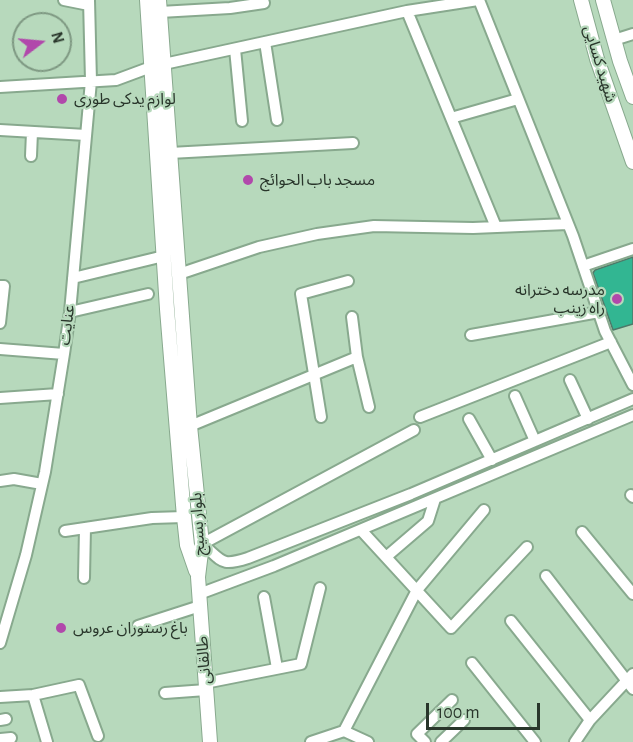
<!DOCTYPE html>
<meta charset="utf-8">
<style>
body{margin:0}
#map{position:relative;width:633px;height:742px;overflow:hidden;background:#b7d9bc;font-family:"Alegreya Sans",sans-serif}
canvas{display:block}
.north{position:absolute;left:12px;top:12px;width:60px;height:60px;box-sizing:border-box;background:#b7d9bc;border:2px solid #7e9882;border-radius:50%;rotate:74deg;font-size:16px;font-weight:700;line-height:24px;text-align:center;color:#29362b}
.north::after{content:'';display:block;margin:auto;width:21px;height:27px;background:#b148ab;clip-path:polygon(50% 0,100% 100%,50% 72%,0 100%)}
.scale{position:absolute;left:426px;top:703px;width:114px;height:27px;box-sizing:border-box;border:3px solid #29362b;border-top:0;padding-left:8px;font-size:18px;line-height:21px;white-space:nowrap;color:#29362b;-webkit-text-stroke:4px #b7d9bc;paint-order:stroke}
</style>
<div id="map">
<canvas width="633" height="742"></canvas>
<div class="north">N</div>
<div class="scale">100 m</div>
</div>
<script>
const context = document.querySelector('canvas').getContext('2d');
context.lineJoin = 'round';
function paint(path, color) { context.fillStyle = color; context.fill(path, 'evenodd'); }
function trace(path, color, width, dash) { context.strokeStyle = color; context.lineWidth = width; context.lineCap = dash ? 'butt' : 'round'; context.setLineDash(dash || []); context.stroke(path); }
function write(font, color, halo, rows, align = 'center') {
  context.font = font + ' "Alegreya Sans","Noto Sans Arabic",sans-serif'; context.lineWidth = 4.5; context.setLineDash([]); context.textBaseline = 'middle'; context.strokeStyle = halo; context.fillStyle = color; for (const [text, x, y, turn = 0] of rows) {
    context.save(); context.translate(x, y); context.rotate((+turn || 0) * Math.PI / 180); context.textAlign = isNaN(turn) ? turn : align; if (halo) context.strokeText(text, 0, 0); context.fillText(text, 0, 0); context.restore();
  }
}
const building = new Path2D(`
 M633,257V324L613,330L593,273L595,270Z`);
paint(building, '#32b692');
trace(building, '#4d7969', 1.5);
const minor = new Path2D(`
 M64,0L89,5
 M479,0L573,236L605,331L633,385
 M407,11L496,227
 M160,12L230,8L264,3L263,0
 M614,40L633,34
 M265,42L277,120
 M235,49L242,121
 M164,64L407,11L478,0
 M0,87L116,80L151,67
 M451,118L518,99
 M0,130L86,135
 M170,153L353,143
 M31,156L32,132
 M583,266L633,249
 M179,274L259,247L317,234L374,226L473,228L568,224
 M73,278L164,256
 M0,286H4L0,323
 M70,312L148,294
 M352,317L357,357L369,407
 M471,335L599,312
 M0,349L64,354
 M570,380L588,419
 M515,396L535,441
 M0,398L58,394
 M321,417L301,294L348,281
 M420,417L611,342
 M469,419L492,460
 M190,426L357,357
 M414,430L202,544C223,561 220,567 248,558L411,494L633,399
 M0,481L14,479L42,484
 M631,495L633,497
 M361,530L451,628L527,547
 M65,531L152,518L184,517
 M582,532L633,594
 M386,557L428,521L435,499
 M546,576L633,689
 M84,578L85,528
 M199,594L274,566L633,415
 M264,597L277,668
 M511,621L590,720
 M138,626L200,606
 M0,643L26,555L45,472L64,354L70,312L91,81L89,0
 M472,663L535,742
 M205,683L301,664L320,588
 M165,693L206,690
 M33,695L47,742
 M0,697L33,695L79,685L98,736
 M0,720L6,719
 M344,731L368,742
 M0,739L11,738
 M311,742L344,731L417,590L484,510
 M425,742L417,734L452,700
 M441,742L464,720
 M575,742L590,720L633,674`);
const major = new Path2D(`
 M147,0L167,309L184,517L187,545L196,571
 M159,0L190,426L202,544L198,577L210,742
 M581,0L597,59L633,162
 M603,0L620,61L633,97`);
trace(minor, '#88a98e', 14);
trace(major, '#88a98e', 16);
trace(minor, '#fff', 10);
trace(major, '#fff', 14);
for (const [x, y, r, color] of [
 [62,99,6,"#b148ab"],
 [248,180,6,"#b148ab"],
 [617,299,6,"#b148ab"],
 [61,628,6,"#b148ab"]
]) { const dot = new Path2D(); dot.arc(x, y, r, 0, 2 * Math.PI); context.fillStyle = color; context.fill(dot); trace(dot, '#b7d9bc', 2); }
write('16px', '#29362b', '#b7d9bc', [
 ["شهید کسایی",600,64,73],
 ["عنایت",67,325,-83],
 ["بلوار بسیج",198,524,-93],
 ["طالقانی",204,660,-94]
]);
write('16px', '#29362b', '#b7d9bc', [
 ["لوازم یدکی طوری",74,99],
 ["مسجد باب الحوائج",260,180],
 ["مدرسه دخترانه",605,290,"right"],
 ["راه زینب",605,308,"right"],
 ["باغ رستوران عروس",73,628]
], 'left');
</script>
